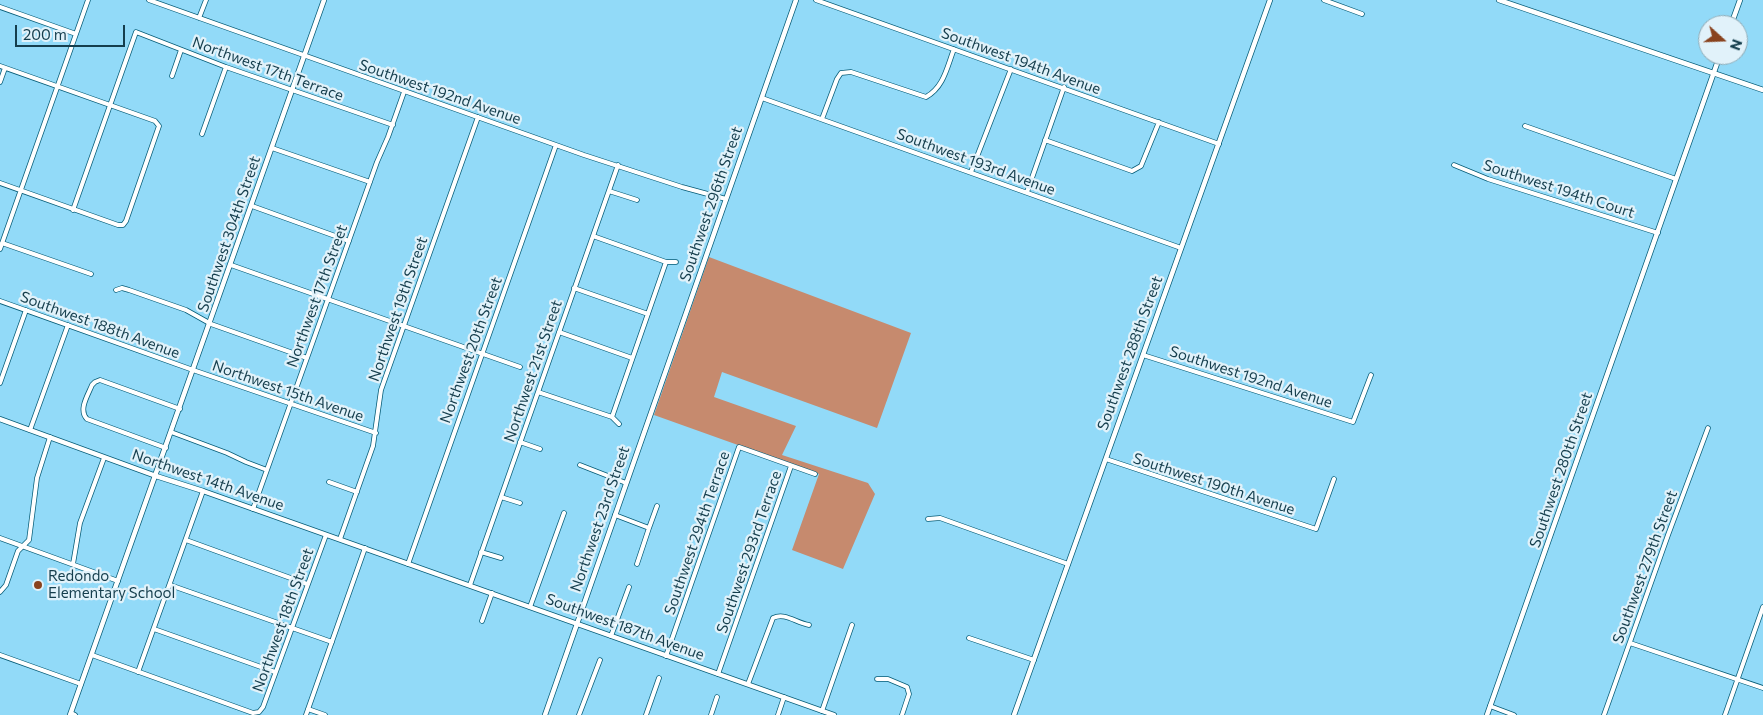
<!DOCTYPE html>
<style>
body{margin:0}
#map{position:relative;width:1763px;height:715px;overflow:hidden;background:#92daf8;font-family:Commissioner,sans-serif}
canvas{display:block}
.north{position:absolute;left:1698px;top:15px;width:50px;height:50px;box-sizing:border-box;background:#e1f2fa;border:1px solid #8faab5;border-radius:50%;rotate:110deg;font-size:14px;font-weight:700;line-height:20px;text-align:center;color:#153e4d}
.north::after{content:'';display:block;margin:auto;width:18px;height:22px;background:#89431e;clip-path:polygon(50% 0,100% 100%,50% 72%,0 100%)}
.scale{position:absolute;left:15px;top:25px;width:110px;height:22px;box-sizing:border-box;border:2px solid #153e4d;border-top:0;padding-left:6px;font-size:15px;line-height:18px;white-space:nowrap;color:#153e4d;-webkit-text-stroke:4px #e1f2fa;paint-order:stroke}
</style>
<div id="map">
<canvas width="1763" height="715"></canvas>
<div class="north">N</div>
<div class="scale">200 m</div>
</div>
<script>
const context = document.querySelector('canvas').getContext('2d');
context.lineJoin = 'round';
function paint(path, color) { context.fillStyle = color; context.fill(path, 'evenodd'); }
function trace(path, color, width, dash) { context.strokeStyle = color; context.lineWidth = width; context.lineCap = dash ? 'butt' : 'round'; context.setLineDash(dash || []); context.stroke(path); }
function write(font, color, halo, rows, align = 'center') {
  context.font = font + ' Commissioner,sans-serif'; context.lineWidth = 4.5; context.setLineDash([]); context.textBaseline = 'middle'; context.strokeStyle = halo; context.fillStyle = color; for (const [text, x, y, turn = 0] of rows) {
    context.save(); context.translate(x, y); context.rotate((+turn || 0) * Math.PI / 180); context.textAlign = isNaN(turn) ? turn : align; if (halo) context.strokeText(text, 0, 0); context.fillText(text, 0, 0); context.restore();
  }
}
paint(new Path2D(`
 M709,257L911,333L877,428L722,372L714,397L796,426L782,455L868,483L875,494L843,569L792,550L819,474L654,415Z`), '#c68a6e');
const minor = new Path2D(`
 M149,0L584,155L682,187L726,199
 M816,0L1219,144
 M1324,0L1362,14
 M0,7L76,34
 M199,18L206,0
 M0,66L155,121L159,126L126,221L123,225H118L0,183
 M172,76L181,50
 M0,82L5,68
 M762,98L1181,248
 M822,119L837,79L841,73L851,72L926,97C944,87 947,67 954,49
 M1525,126L1676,179
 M202,134L226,67
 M1045,140L1132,171L1141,166L1159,122
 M272,148L370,182
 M1454,165L1488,179L1658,233
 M971,172L1011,69
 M609,191L637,200
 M1027,192L1064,87
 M252,206L349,241
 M73,210L136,32L226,67L393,125
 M593,236L666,262H676
 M2,243L91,274
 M0,249L88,0
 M231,265L520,367
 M574,288L648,314
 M116,290L122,288L129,290L186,310L211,324L307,358
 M0,301L193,370L376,433
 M559,332L632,358
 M1143,355L1353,422L1371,375
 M0,383L26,310
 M538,392L612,417L619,424
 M612,417L666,262
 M30,430L68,325
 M171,432L227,453L246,462L267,470
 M520,442L540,449
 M166,448L87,419C78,410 88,395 92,385L95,382L100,380L180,409
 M1106,459L1316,529L1334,479
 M580,465L626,483
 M329,482L357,492
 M501,497L520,503
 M253,509L377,162L388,137L404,92
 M615,515L649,528L637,564
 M928,519L940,518L1068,564
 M649,528L657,506
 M0,538L118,581
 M340,539L373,446L381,390L478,117
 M186,540L307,584
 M481,552L501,558
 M73,564L80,523L104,458
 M408,564L556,145
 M170,585L332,642
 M470,585L618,165
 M0,592L6,585L18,551L29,540L37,478L50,437
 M530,607L564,513
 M482,621L492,593
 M154,629L275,672
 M611,636L629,587
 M969,638L1034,660
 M1630,643L1763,688
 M0,655L81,684
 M92,655L253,713L259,712L263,707L326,535
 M666,656L739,447L815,474
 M138,672L203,491
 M718,674L791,466
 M877,679H888L907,687L909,694L902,715
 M748,684L773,618C785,612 796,623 809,625
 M1490,706L1514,715
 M308,709L325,715
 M822,711L852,625
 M71,713L75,715
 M306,715L365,548
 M579,715L600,660
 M646,715L659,678
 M711,715L717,697
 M778,715L784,697
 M1604,715L1668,535L1708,428
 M1725,715L1763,607`);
const tertiary = new Path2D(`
 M1499,0L1763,90
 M1731,25L1740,0
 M0,419L156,476L203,491L834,715
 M70,715L324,0
 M545,715L796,0
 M1014,715L1270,0
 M1487,715L1720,55`);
trace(minor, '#065c77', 5.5);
trace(tertiary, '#065c77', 6);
trace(minor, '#fff', 4);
trace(tertiary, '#fff', 4.5);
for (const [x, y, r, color] of [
 [38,585,5,"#89431e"]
]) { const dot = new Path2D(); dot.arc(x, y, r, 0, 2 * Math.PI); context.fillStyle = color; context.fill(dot); trace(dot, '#e1f2fa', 2); }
write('15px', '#153e4d', '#e1f2fa', [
 ["Southwest 194th Avenue",1021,61,20],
 ["Northwest 17th Terrace",268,69,20],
 ["Southwest 192nd Avenue",440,92,19],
 ["Southwest 193rd Avenue",976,162,20],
 ["Southwest 194th Court",1559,189,18],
 ["Southwest 296th Street",711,204,-71],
 ["Southwest 304th Street",229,234,-71],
 ["Northwest 17th Street",317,296,-70],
 ["Northwest 19th Street",398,309,-71],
 ["Southwest 188th Avenue",100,325,20],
 ["Northwest 20th Street",471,350,-70],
 ["Southwest 288th Street",1130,353,-70],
 ["Northwest 21st Street",533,371,-71],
 ["Southwest 192nd Avenue",1251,377,18],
 ["Northwest 15th Avenue",288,391,19],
 ["Southwest 280th Street",1561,470,-71],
 ["Northwest 14th Avenue",208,480,19],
 ["Southwest 190th Avenue",1214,484,18],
 ["Northwest 23rd Street",600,519,-71],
 ["Southwest 294th Terrace",697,533,-71],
 ["Southwest 293rd Terrace",749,552,-71],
 ["Southwest 279th Street",1645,567,-70],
 ["Northwest 18th Street",283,620,-70],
 ["Southwest 187th Avenue",625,627,20]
]);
write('15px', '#153e4d', '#e1f2fa', [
 ["Redondo",48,576],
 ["Elementary School",48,593]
], 'left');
</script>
